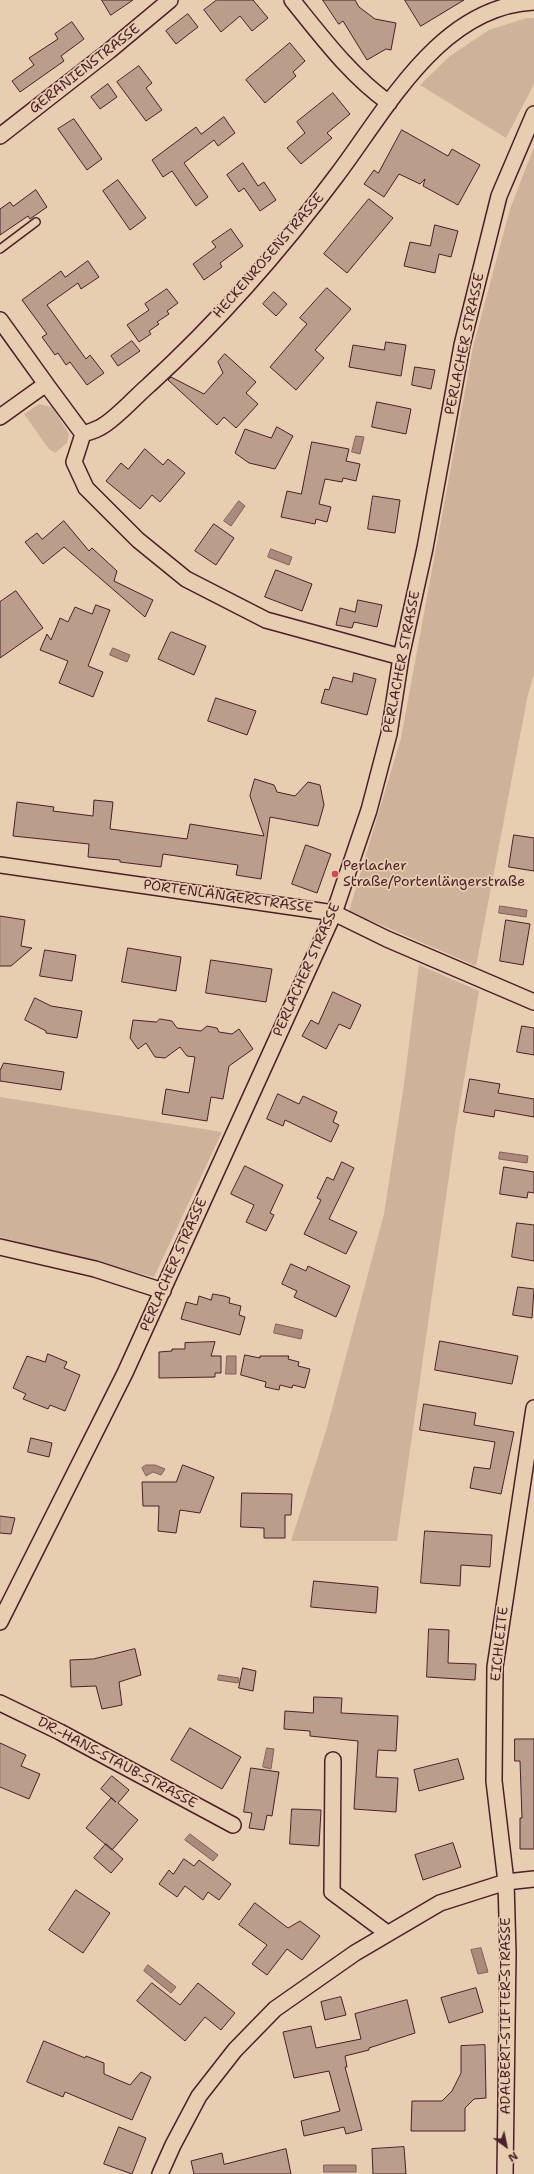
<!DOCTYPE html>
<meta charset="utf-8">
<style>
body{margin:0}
#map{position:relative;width:534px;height:2174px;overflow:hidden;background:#e8ceb0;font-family:"Shantell Sans",sans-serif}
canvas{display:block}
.north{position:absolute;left:486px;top:2126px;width:40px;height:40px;-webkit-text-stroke:3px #e8ceb0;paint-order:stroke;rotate:147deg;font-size:11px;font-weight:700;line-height:16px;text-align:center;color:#4a1f2b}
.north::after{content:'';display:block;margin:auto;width:14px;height:18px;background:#4a1f2b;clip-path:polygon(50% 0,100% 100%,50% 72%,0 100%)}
</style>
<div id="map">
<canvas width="534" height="2174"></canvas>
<div class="north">N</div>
</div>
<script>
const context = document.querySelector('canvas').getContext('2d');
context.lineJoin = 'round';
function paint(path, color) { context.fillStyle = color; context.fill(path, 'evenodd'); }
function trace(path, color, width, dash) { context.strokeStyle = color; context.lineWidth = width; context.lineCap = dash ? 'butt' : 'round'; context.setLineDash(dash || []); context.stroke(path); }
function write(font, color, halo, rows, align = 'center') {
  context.font = font + ' "Shantell Sans",sans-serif'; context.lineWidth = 3.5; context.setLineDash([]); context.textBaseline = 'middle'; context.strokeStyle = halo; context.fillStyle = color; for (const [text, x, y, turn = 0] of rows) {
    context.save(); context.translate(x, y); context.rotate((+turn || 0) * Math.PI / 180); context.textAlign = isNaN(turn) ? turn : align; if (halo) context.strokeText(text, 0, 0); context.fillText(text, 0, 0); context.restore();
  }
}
paint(new Path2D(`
 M526,18H534V84L506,138L420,85L450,56L489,30Z
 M534,147V674L528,694L476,966L349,911L401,738L473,347L510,209Z
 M39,404L52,407L69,434L67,443L55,453L49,449L24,414Z
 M419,965L479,991L456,1127L397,1541H291L326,1431L384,1214L404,1084Z
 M0,1097L222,1132L154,1277L0,1237Z`), '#cfb29a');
const water = new Path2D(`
 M356,436L364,437L360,454L352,452Z
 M239,501L245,506L231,526L224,521Z
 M271,549L292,557L289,565L268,557Z
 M113,648L130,655L127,662L110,655Z
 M500,906L527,910L526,917L499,913Z
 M500,1152L528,1156L527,1163L499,1159Z
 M276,1324L303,1330L301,1339L274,1333Z
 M227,1356H236V1374H226Z
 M146,1465H155L165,1469L161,1475L153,1472L146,1476L142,1468Z
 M219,1675L239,1678L238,1683L218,1680Z
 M267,1748L274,1749L271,1769L263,1767Z
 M190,1834L218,1855L213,1861L185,1840Z
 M481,1948L488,1972L478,1974L471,1950Z
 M148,1965L176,1987L171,1993L144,1971Z
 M324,2165H356V2172H324Z`);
paint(water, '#aa8a7b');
trace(water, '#845f5b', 1);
const building = new Path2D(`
 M102,0H133L111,15Z
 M217,0H253L268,18L252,31L240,16L221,32L204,10Z
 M323,0H355L359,7L375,19L396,23L391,50L386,49L367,60L343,21L339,24Z
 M405,0H464L421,26Z
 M188,14L198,27L176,44L166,31Z
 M72,22L84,39L61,56L64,61L20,92L12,81L34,65L29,58L58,39L55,34Z
 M290,43L305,61L293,72L296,76L265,103L246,80Z
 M139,66L152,83L146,88L162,110L146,121L117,82Z
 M108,84L117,97L100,109L91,97Z
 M333,93L350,114L327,133L332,138L301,164L287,148L305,133L297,122Z
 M224,117L235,133L218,146L214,140L184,163L208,197L196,206L172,171L163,177L152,160L196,127L201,134Z
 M74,119L102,159L87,170L58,129Z
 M402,130L448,156L452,149L480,165L458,205L423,186L425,179L420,184L399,174L384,197L364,184L374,170L378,173Z
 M243,163L258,186L264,182L276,200L260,211L244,188L239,192L227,175Z
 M118,180L146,218L130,230L103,191Z
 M36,190L47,207L30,219L28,216L0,235V209L10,202L13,206Z
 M369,199L393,218L347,273L324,254Z
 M435,225L458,231L451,257L439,254L435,273L404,266L410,242L430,246Z
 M231,229L243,246L220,263L222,267L204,280L193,264L216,247L212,242Z
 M88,261L99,277L81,289L78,283L47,305L86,359L90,355L104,373L87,385L70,362L66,365L58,353L55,355L42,337L47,334L22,300L61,271L65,277Z
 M327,288L351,309L315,350L324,358L296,390L270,367L307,324L300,318Z
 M167,289L178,303L167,311L169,314L157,322L159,324L149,331L151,334L139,342L127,325L149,310L145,304Z
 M274,292L287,304L276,316L263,304Z
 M132,341L140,351L118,366L111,356Z
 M386,342L406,345L401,376L349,367L353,345L384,350Z
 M225,354L256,382L246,393L258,404L236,428L224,417L217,425L168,380L171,377L204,394L223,373L218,362Z
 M415,367L435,370L431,389L412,385Z
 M377,402L411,409L406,434L372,427Z
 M277,427L293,436L275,469L249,463L235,453L245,429L271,438Z
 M312,442L349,449L346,461L360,464L356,481L343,478L342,482L325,479L319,504L331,507L327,522L316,519L315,524L281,517L287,491L301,494Z
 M145,449L163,465L168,459L185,473L160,502L152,495L140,509L106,481L121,463L128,469Z
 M373,496L400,500L395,533L368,529Z
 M64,521L89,551L92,548L117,571L114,581L153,600L145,617L64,547L43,564L25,542L37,533L42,539Z
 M214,524L234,538L216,565L195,551Z
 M276,570L312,584L302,611L265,597Z
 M16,591L43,628L0,658V602Z
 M358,600L382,605L377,627L354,622L352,628L336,625L340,608L355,612Z
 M96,605L110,610L88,666L103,672L93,697L59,683L68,661L40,650L47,634L51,640L60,618L68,622L75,607L92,614Z
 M172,632L206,646L194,675L158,659L170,633Z
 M354,673L376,679L367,715L321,703L325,689L329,690L333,677L352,682Z
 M216,698L256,711L247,735L208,721Z
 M255,779L274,785L277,792L295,796L308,782L320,785L324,805L318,826L270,817L261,879L236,875L238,865L163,854L161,867L120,862V860L88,857L89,844L13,836L17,802L54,807L53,811L93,816L94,800L113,802L110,829L187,839L190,824L264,836L250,796Z
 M514,835L534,838V871L509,867Z
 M306,845L331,854L317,893L292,884Z
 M0,916L25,920L21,946L32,948L11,966H0Z
 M506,920L530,924L523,965L500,961Z
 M128,948L181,957L176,991L122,982Z
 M45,950L76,955L72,981L40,976Z
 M211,960L272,969L266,1002L206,993Z
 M333,992L361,1005L350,1029L339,1024L326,1049L302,1036L311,1020L318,1024Z
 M35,998L51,1006L82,1011L77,1038L46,1033V1031L25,1020Z
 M160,1019L172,1021L177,1028L201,1031L207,1026L217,1028L219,1032L232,1034L239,1029L253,1049L229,1066L223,1099L211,1097L207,1121L162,1114L166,1089L189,1093L195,1057L187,1056L180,1047L165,1058L155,1057L146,1043L138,1049L130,1038L133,1020L156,1022Z
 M522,1026L534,1028V1055L517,1052Z
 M4,1063L64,1072L61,1090L0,1081V1071Z
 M470,1079L500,1084L498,1093L534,1099V1117L495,1110L494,1117L464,1112Z
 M278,1094L299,1104L303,1096L337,1112L333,1122L339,1125L331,1142L285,1120L283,1126L267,1119Z
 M342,1162L354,1168L329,1219L357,1232L346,1254L304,1234L321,1200L317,1198L327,1177L333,1180Z
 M245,1166L283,1185L270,1213L274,1215L266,1231L246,1222L254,1205L231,1194Z
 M504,1167L534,1172V1193L528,1192L527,1198L500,1194Z
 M517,1223L534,1225V1261L512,1257Z
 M291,1264L306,1271L308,1266L350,1286L336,1317L294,1297L297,1291L282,1284Z
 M518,1287L534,1289L532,1318L513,1315Z
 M213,1294L224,1296L230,1298L229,1303L241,1306L239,1315L245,1317L240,1335L181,1319L186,1302L197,1305L199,1296L211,1300Z
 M440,1341L518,1356L512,1384L435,1370Z
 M215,1342L211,1356H221V1373H215V1377L159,1378V1352L172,1351V1349H185V1343Z
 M48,1354L67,1362L64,1368L80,1375L65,1411L50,1405L48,1409L23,1399L26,1394L13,1388L27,1356L45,1362Z
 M245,1355L260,1358V1356H289L288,1359L299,1362L298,1366L310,1369L305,1388L293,1385L292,1388L280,1385L279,1390L265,1387L266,1382L241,1375Z
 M424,1404L476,1413L474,1425L514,1432L501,1494L470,1488L474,1467L490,1469L495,1442L420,1430Z
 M31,1438L52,1443L49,1457L28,1452Z
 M183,1465L214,1477L200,1513L180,1510L176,1533L158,1531L159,1506H143L142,1482H176Z
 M242,1493L292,1494L291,1515H285V1538H264V1528L241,1527Z
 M0,1516L15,1518L11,1534L0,1533Z
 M425,1531L492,1535L490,1567L461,1565L460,1586L421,1583Z
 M314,1581L378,1587L376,1613L311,1607Z
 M429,1629L449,1630L448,1663L476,1664L475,1680L427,1677Z
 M135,1649L141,1675L119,1682L122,1705L102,1709L96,1686L71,1687L70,1660L93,1659Z
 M243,1668L256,1671L253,1691L239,1688Z
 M314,1697L342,1698L341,1713L398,1716L396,1751L378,1750L376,1777L398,1778L396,1812L354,1809L358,1741L310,1736V1731L284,1729L285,1711L313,1713Z
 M190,1728L241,1757L222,1789L171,1760Z
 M515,1739H534V1849H520V1818H522L520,1761H515Z
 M0,1743L26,1755L21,1766L40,1774L29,1799L0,1787Z
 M458,1759L464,1779L419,1791L414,1770Z
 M251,1768L279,1772L272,1816L267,1815L264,1830L249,1828L252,1813L244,1812Z
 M112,1776L129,1790L118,1803L138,1820L112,1850L86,1828L111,1798L116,1802L101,1789Z
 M292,1809L321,1810L319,1846L290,1844Z
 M453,1843L461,1867L423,1880L415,1855Z
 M106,1844L123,1859L111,1873L94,1858Z
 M184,1859L194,1866L199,1860L231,1884L219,1900L208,1892L203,1900L185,1886L177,1897L159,1884L169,1870L173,1874Z
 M76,1890L110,1913L83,1953L49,1930Z
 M255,1903L288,1928L300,1921L320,1936L302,1960L287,1949L267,1975L252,1964L267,1945L239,1925Z
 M152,1983L180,2005L198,1983L235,2013L221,2030L205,2017L185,2041L137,2001Z
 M476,1988L483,2012L449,2023L441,1998Z
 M341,1997L346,2015L325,2020L321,2002Z
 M407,2000L415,2033L369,2048V2050L345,2056L347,2067H345L362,2130L346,2134L344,2127L304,2136L301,2121L340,2111L329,2071L294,2078L283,2032L311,2026L316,2048L361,2039L355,2014Z
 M44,2041L85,2058L86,2056L104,2063V2074L130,2085L141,2072L151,2077L132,2120L65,2092L63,2097L27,2082Z
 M485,2045L486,2098L474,2099L465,2108V2131H411L412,2101H442L452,2091L461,2073V2046Z
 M119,2127L146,2138L132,2174L104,2164Z
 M404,2147L406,2174H373L372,2149Z
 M286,2149L291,2174H194L191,2161L222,2153L224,2164Z`);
paint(building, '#bb9d8b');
trace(building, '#4a1f2b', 1);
const lane = new Path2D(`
 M0,249L36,222`);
const street = new Path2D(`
 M292,0C322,37 350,75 389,103
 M0,136L109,51L170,0
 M0,320L46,384
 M0,417L46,384L83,434C89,432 96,430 101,427C116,419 136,396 149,385C218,322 281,250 337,175C387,109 440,6 534,2
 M83,434L74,462L86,488L138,540L186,579L266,620L401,657
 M0,865L334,913L387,939L534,1002
 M0,1247L95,1269L163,1291
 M0,1622L125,1373L334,913L369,810L389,734L401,657L425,548L462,345L499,196L534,114
 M0,1703L60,1732L233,1825
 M333,1760L332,1892L387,1933
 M160,2174L173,2145L199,2096L235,2050L275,2009L355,1953L440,1903L506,1882L534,1879
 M505,2174L508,1953L506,1882L494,1781L495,1667L534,1408`);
trace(lane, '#4a1f2b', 10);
trace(street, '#4a1f2b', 18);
trace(lane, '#e8ceb0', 7);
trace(street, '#e8ceb0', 15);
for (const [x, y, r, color] of [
 [335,874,4,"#d1495b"]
]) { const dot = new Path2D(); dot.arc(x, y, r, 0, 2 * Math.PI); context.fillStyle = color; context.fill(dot); trace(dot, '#e8ceb0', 1.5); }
write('14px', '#4a1f2b', '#e8ceb0', [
 ["GERANIENSTRASSE",85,69,-38],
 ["HECKENROSENSTRASSE",269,256,-49],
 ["PERLACHER STRASSE",465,344,-78],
 ["PERLACHER STRASSE",402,662,-79],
 ["PORTENLÄNGERSTRASSE",228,897,8],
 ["PERLACHER STRASSE",307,970,-66],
 ["PERLACHER STRASSE",174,1265,-66],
 ["EICHLEITE",500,1644,-84],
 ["DR.-HANS-STAUB-STRASSE",117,1763,28],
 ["ADALBERT-STIFTER-STRASSE",506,2016,-90]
]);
write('14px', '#4a1f2b', '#e8ceb0', [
 ["Perlacher",343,866],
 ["Straße/Portenlängerstraße",343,882]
], 'left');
</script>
